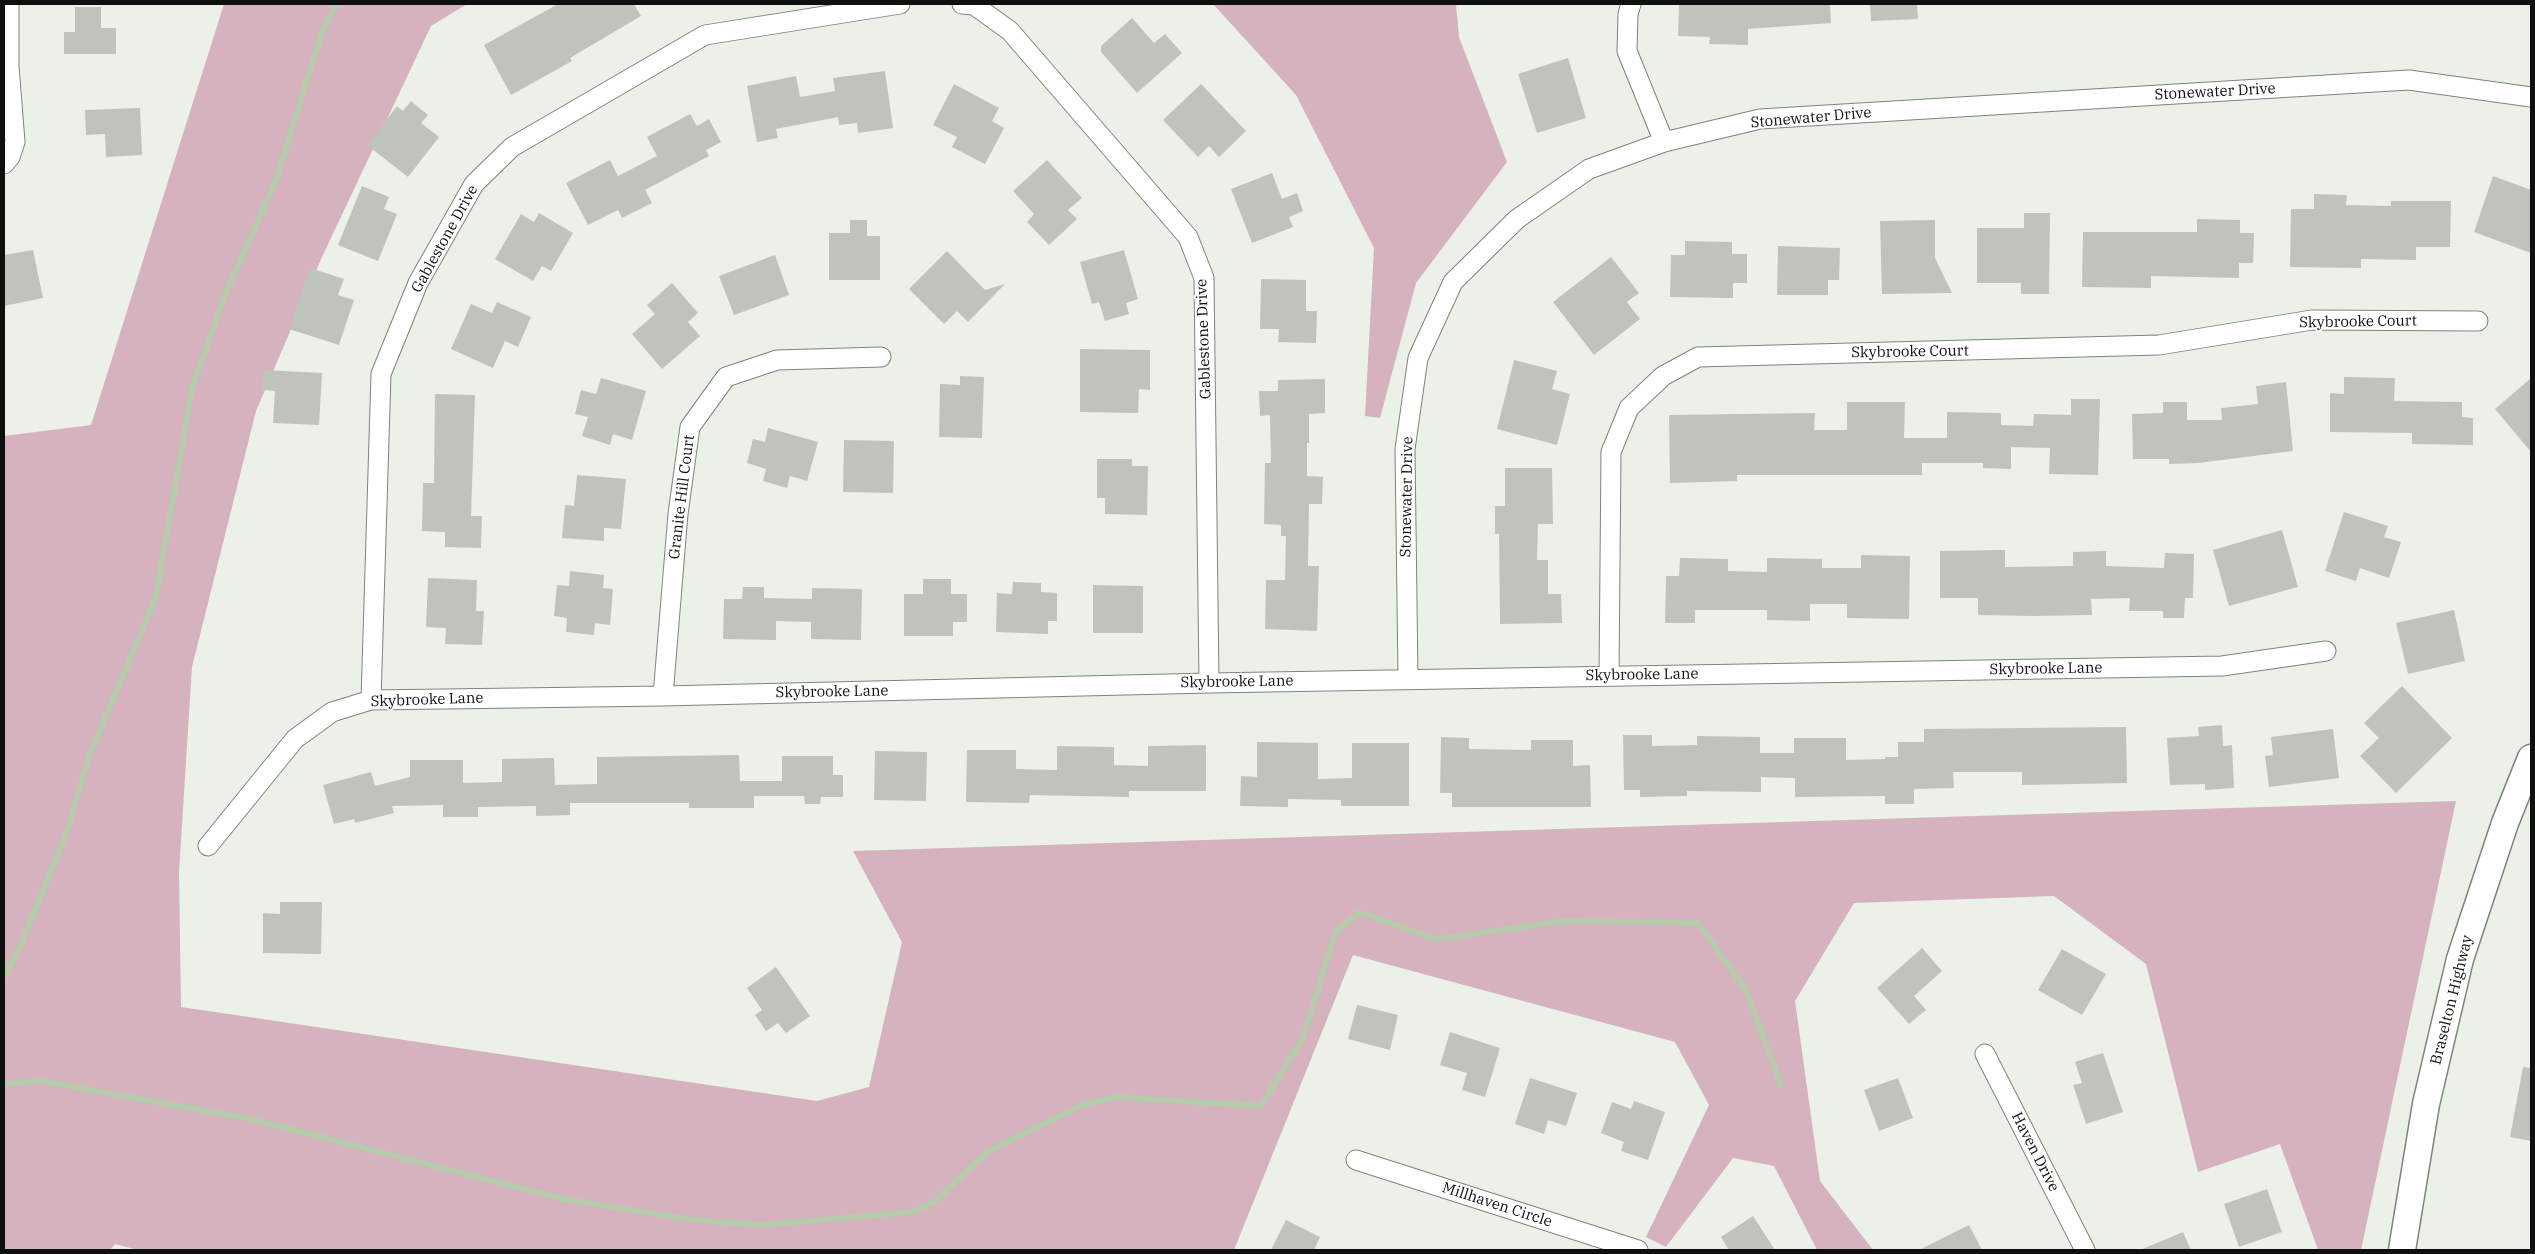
<!DOCTYPE html>
<style>
body{margin:0}
#map{position:relative;width:2535px;height:1254px;overflow:hidden;background:#ebf1e8;font-family:"IBM Plex Serif",serif}
canvas{display:block}
.frame{position:absolute;inset:0;border:5px solid #0e100d;pointer-events:none}
</style>
<div id="map">
<canvas width="2535" height="1254"></canvas>
<div class="frame"></div>
</div>
<script>
const context = document.querySelector('canvas').getContext('2d');
context.lineJoin = 'round';
function paint(path, color) { context.fillStyle = color; context.fill(path, 'evenodd'); }
function trace(path, color, width, dash) { context.strokeStyle = color; context.lineWidth = width; context.lineCap = dash ? 'butt' : 'round'; context.setLineDash(dash || []); context.stroke(path); }
function write(font, color, halo, rows, align = 'center') {
  context.font = font + ' "IBM Plex Serif",serif'; context.lineWidth = 4; context.setLineDash([]); context.textBaseline = 'middle'; context.strokeStyle = halo; context.fillStyle = color; for (const [text, x, y, turn = 0] of rows) {
    context.save(); context.translate(x, y); context.rotate((+turn || 0) * Math.PI / 180); context.textAlign = isNaN(turn) ? turn : align; if (halo) context.strokeText(text, 0, 0); context.fillText(text, 0, 0); context.restore();
  }
}
paint(new Path2D(`
 M224,4H467L431,26L322,257L256,411L192,667L179,872L181,1007L817,1101L869,1087L902,942L853,851L2456,801L2361,1250H2318L2280,1144L2198,1172L2146,964L2054,896L1854,903L1795,1001L1820,1181L1873,1250H1817L1774,1166L1733,1158L1666,1247L1646,1237L1709,1105L1675,1042L1353,955L1234,1250H138L115,1244L110,1250H4V436L91,425Z
 M1213,4H1456L1459,37L1507,162L1416,283L1380,418L1365,416L1374,248L1296,95Z`), '#d5b2bd');
trace(new Path2D(`
 M4,977L19,949L67,832L89,756L156,597L192,388L227,290L275,183L322,32L337,4
 M4,1084L42,1081L251,1119L563,1199L694,1220L762,1225L912,1212L934,1202L988,1151L1085,1104L1117,1097L1261,1106L1303,1038L1335,933L1359,912L1436,939L1564,921L1698,923L1746,990L1781,1085`), '#b6cbab', 6);
paint(new Path2D(`
 M558,4H634L641,16L570,58L572,61L511,95L484,45Z
 M1679,4H1830L1831,23L1748,29V45L1709,44L1710,37L1678,36Z
 M1870,4H1917L1918,19L1871,21Z
 M75,7H101V28H116V54H64V32H75Z
 M1132,18L1154,43L1165,34L1182,53L1137,93L1101,52V46Z
 M1568,58L1586,118L1537,133L1518,74Z
 M885,71L893,128L858,133L857,123L839,125L838,117L776,129L778,138L757,142L747,86L796,76L800,97L835,91L833,78Z
 M954,84L999,108L992,121L1004,128L985,164L952,147L957,137L933,125Z
 M1201,84L1246,131L1219,157L1209,146L1198,157L1163,120Z
 M411,101L428,115L421,123L439,137L408,177L367,145L397,106L403,111Z
 M140,108L142,155L106,157L105,134L86,135L85,110Z
 M690,114L697,126L709,119L721,142L706,150L709,156L645,190L652,203L622,218L618,210L588,225L566,183L610,160L618,176L657,156L647,137Z
 M1047,160L1082,198L1068,210L1077,219L1049,245L1027,222L1034,214L1013,191Z
 M1272,173L1282,199L1297,193L1303,211L1289,217L1293,227L1252,243L1231,189Z
 M2493,176L2531,190V253L2474,232Z
 M362,186L389,197L384,209L397,214L378,261L338,245Z
 M2314,194L2347,195L2346,205L2391,206V201H2451L2450,247H2416V260L2361,259V268L2290,267L2291,209H2314Z
 M539,213L573,233L551,271L542,266L533,281L495,259L521,214L534,222Z
 M2024,213H2050L2049,294H2021V283H1977V228H2024Z
 M2197,219L2240,220V233H2254L2253,263H2239V278L2151,276V288L2082,287L2083,232H2197Z
 M850,220H867V236H880V280H829V233H850Z
 M1935,220V258L1952,293L1882,294L1880,221Z
 M1685,241L1732,242V254H1747V283H1733V298L1670,297L1671,255H1685Z
 M1778,246L1840,248L1839,280H1828V295H1777Z
 M33,250L43,298L4,306V255Z
 M1124,250L1138,299L1126,303L1129,314L1105,321L1099,302L1092,304L1080,262Z
 M947,251L985,290L1005,284L968,322L957,311L944,324L909,289Z
 M775,255L789,295L734,315L719,276Z
 M1611,257L1639,293L1627,302L1640,319L1594,355L1553,302Z
 M310,268L344,279L338,295L354,300L339,345L289,329Z
 M1261,279L1306,280V311H1317L1316,343L1278,342L1279,329H1260Z
 M672,283L698,313L688,322L700,336L662,369L632,334L655,314L647,305Z
 M497,302L531,317L518,347L505,341L493,368L451,349L471,304L492,313Z
 M1080,349L1150,350V390L1139,389L1138,413L1080,412Z
 M1514,360L1557,371L1552,389L1570,394L1557,445L1497,429Z
 M264,370L322,373L319,425L273,423L275,391L262,390Z
 M960,376L984,377L982,438L939,437L940,384L960,385Z
 M2344,377L2395,378L2394,401L2462,402V417L2473,418V445L2412,444V433L2330,432V393L2344,394Z
 M601,378L646,391L632,440L613,434L610,445L582,436L588,417L575,414L581,390L596,394Z
 M2531,378V452L2495,409Z
 M1325,379V413L1309,414V443H1307V476L1323,477L1322,504H1309L1308,566H1319L1317,631L1265,629L1266,580H1285L1286,536H1281V525L1264,524L1265,463H1271L1270,415L1260,416L1259,391H1278V380Z
 M2286,382L2293,451L2198,463L2169,464V459H2133L2132,414L2163,413V402H2187V420H2222L2221,408L2258,404L2256,386Z
 M435,394L475,395L471,516H482L481,548L445,547V532L422,531L423,483H434Z
 M2071,399H2100L2098,475L2049,474L2050,448L2011,447V469L1983,468V463H1922V475H1737V481L1670,483L1669,415L1815,413L1814,430H1847V402H1905L1904,438H1947V412L2001,413V425L2033,426L2034,414L2071,415Z
 M768,428L818,442L807,481L790,476L787,488L763,481L766,469L747,463L753,439L765,442Z
 M844,440L894,441L893,493L843,492Z
 M1097,459H1132V466H1148L1147,515L1105,514V498H1097Z
 M1505,468H1552L1553,524H1538L1537,560H1548V594H1561L1562,623L1500,624L1499,534H1495V506H1505Z
 M577,475L626,479L621,529L604,528V541L562,538L565,505L574,506Z
 M2344,512L2388,526L2384,537L2401,542L2389,578L2360,568L2356,581L2325,571Z
 M2282,530L2298,587L2229,606L2213,550Z
 M2005,550V567L2073,566V552L2106,551V566L2164,568L2165,553L2194,554L2193,598H2185L2184,618H2163V611H2129L2130,598L2091,599L2092,615L2033,616L1978,615V598H1940V551Z
 M1861,555L1910,556L1909,619L1847,618V604H1810V621L1767,620V610H1695V623H1665L1666,576H1679L1680,558L1728,559V571L1767,572V558L1822,559V568H1861Z
 M570,571L604,575L603,588L613,589L610,625L595,623L594,635L566,632L567,618L554,616L557,585L569,586Z
 M428,578L477,580L476,611H484L482,645L445,644L446,628L426,627Z
 M923,579H951V594H967V622H953V636H904V594H923Z
 M1013,582L1041,583V592L1057,593V621H1048V634L996,632L997,593L1012,594Z
 M1093,585L1143,586V633H1093Z
 M743,587H764V598L812,599V588L862,589L861,640L811,639V622L776,621V640L723,639L724,599H742Z
 M2454,610L2465,661L2408,674L2396,623Z
 M2402,686L2452,738L2396,793L2360,756L2379,738L2364,723Z
 M2222,725L2223,746L2232,745L2234,788L2205,790V784L2170,785L2167,738L2199,736L2198,727Z
 M2126,727L2127,783L2022,785V772H1953L1954,788L1914,789V804H1885V796L1795,797V778L1761,777V792L1687,791V796L1640,797V790H1624L1623,735H1652V746L1697,745V736L1760,737V753H1794V738H1846V760L1885,759V757H1898V742H1924V729Z
 M2333,729L2339,778L2269,787L2265,756L2273,755L2271,737Z
 M1441,737L1469,738V749L1531,750V740H1573V766L1590,765L1591,807H1452V793H1440Z
 M1257,742L1318,743V779L1352,778V743H1409V806H1341V800L1288,799V807L1240,806L1241,776L1257,777Z
 M1206,745V791H1129V797L1030,795L1029,803L966,802L967,750H1016V769L1057,770V746L1114,747V765L1148,766V746Z
 M875,751L927,752L926,801L874,800Z
 M739,755L740,781H782V756H833V775H843V797H821L820,804H805L804,796H754V808H689V803H570V815L536,816V806L478,807V817H443V805L392,806L394,813L355,823L354,819L334,824L323,785L371,772L375,786L410,777V760H463V783L502,782V759L554,758L555,785L597,784V757Z
 M280,902H322L321,954L263,953V913L280,914Z
 M1922,948L1942,971L1914,996L1926,1010L1909,1024L1877,988Z
 M2062,949L2106,974L2082,1015L2038,990Z
 M776,967L810,1016L786,1033L778,1023L766,1031L755,1015L762,1010L747,988Z
 M1357,1005L1398,1015L1390,1050L1348,1039Z
 M1450,1032L1500,1048L1485,1097L1462,1090L1467,1073L1440,1065Z
 M2103,1053L2123,1112L2086,1124L2073,1085L2082,1083L2075,1062Z
 M2523,1067L2531,1068V1141L2510,1137Z
 M1530,1078L1577,1093L1566,1126L1548,1120L1544,1134L1515,1124Z
 M1898,1078L1913,1118L1879,1131L1864,1090Z
 M1634,1101L1665,1112L1648,1160L1621,1151L1624,1142L1601,1133L1612,1102L1631,1109Z
 M2267,1189L2282,1232L2239,1247L2224,1204Z
 M1753,1216L1775,1250H1729L1721,1237Z
 M1286,1220L1320,1237L1314,1250H1271Z
 M1969,1225L1982,1250H1919Z
 M2183,1232L2191,1250H2140Z`), '#bec4bb');
const street = new Path2D(`
 M962,4L974,5L1010,31L1188,237L1204,278L1209,683
 M1631,4L1628,14L1627,51L1664,142
 M4,164L10,157L15,142L9,66V4
 M1609,676L1611,452L1629,408L1663,376L1698,357L2159,345L2312,320L2478,321
 M1408,679L1405,449L1418,358L1453,282L1517,219L1589,169L1664,142L1760,119L2409,80L2531,97
 M663,696L678,514L690,427L726,377L777,360L881,357
 M371,700L381,374L418,283L474,184L512,147L705,35L900,4
 M208,846L295,739L332,712L371,700L663,696L1209,683L2222,666L2326,651
 M1985,1054L2085,1250
 M1356,1160L1638,1250`);
const secondary = new Path2D(`
 M2402,1250L2426,1104L2460,959L2505,823L2531,758`);
trace(street, '#7e847b', 21);
trace(secondary, '#7e847b', 29);
trace(street, '#fff', 19);
trace(secondary, '#fff', 26);
write('15px', '#0e100d', '#fff', [
 ["Stonewater Drive",2215,92,-3],
 ["Stonewater Drive",1811,118,-5],
 ["Gablestone Drive",445,239,-61],
 ["Skybrooke Court",2358,322,-1],
 ["Gablestone Drive",1204,339,-92],
 ["Skybrooke Court",1910,352,-1],
 ["Granite Hill Court",682,497,-83],
 ["Stonewater Drive",1407,497,-89],
 ["Skybrooke Lane",2046,669,-1],
 ["Skybrooke Lane",1642,675,-1],
 ["Skybrooke Lane",1237,682,-1],
 ["Skybrooke Lane",832,692,-1],
 ["Skybrooke Lane",427,700,-2],
 ["Braselton Highway",2452,1000,-76],
 ["Haven Drive",2035,1152,63],
 ["Millhaven Circle",1497,1205,18]
]);
</script>
